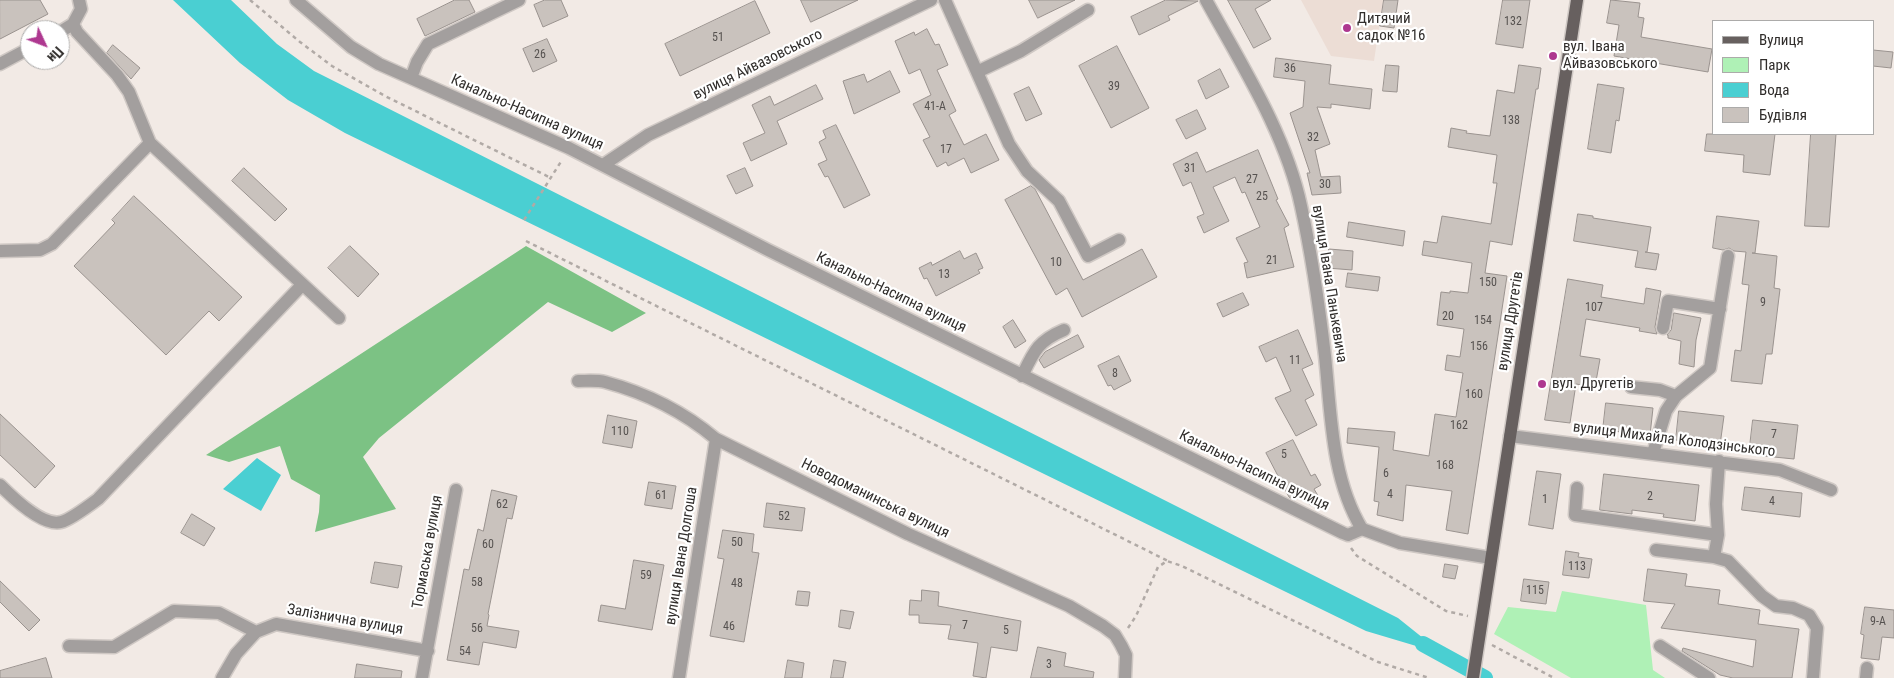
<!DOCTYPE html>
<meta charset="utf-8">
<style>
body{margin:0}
#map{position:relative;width:1894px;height:678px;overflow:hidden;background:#f2eae5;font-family:"Roboto Condensed",sans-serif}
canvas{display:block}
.legend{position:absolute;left:1712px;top:20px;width:162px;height:115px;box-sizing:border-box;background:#fff;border:1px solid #acabaa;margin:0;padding:6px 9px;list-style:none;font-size:15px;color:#302d2b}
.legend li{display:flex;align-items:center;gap:10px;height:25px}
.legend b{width:25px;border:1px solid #acabaa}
.north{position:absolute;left:20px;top:20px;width:50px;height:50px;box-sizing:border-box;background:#fff;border:1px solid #acabaa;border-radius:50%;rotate:133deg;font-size:14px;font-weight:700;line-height:20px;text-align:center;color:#302d2b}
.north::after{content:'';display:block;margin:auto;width:18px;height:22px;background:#ae3890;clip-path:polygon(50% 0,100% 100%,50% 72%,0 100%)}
</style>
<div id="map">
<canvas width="1894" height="678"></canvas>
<ul class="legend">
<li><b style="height:6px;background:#67605f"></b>Вулиця</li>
<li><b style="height:14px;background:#aff1b6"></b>Парк</li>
<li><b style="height:14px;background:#4acfd2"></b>Вода</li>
<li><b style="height:14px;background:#c9c2bd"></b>Будівля</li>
</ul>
<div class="north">Пн</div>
</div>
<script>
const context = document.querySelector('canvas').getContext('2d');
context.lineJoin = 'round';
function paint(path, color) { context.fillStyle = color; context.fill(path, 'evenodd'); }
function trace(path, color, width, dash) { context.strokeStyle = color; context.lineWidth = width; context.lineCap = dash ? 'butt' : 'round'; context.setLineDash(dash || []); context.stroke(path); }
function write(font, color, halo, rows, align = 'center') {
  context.font = font + ' "Roboto Condensed",sans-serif'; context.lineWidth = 4.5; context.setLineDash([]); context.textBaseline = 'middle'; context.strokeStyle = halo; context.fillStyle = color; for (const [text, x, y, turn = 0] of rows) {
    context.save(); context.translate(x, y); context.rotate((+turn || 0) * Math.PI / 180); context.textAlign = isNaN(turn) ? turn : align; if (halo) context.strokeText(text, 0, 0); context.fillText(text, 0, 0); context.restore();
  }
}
paint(new Path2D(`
 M1301,0H1383L1374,61L1331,56Z`), '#ecddd5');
paint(new Path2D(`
 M1562,591L1646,605L1653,670L1665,678H1571L1494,634L1508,607L1556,612Z`), '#aff1b6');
paint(new Path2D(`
 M526,246L646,313L612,332L548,302L379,438L363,457L396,509L315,532L319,512L320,495L291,479L280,446L229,462L206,455Z`), '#7cc284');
paint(new Path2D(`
 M173,0H231L277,44L314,71L1398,618L1443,654L1366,631L345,133L288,100L240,63Z
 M257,458L281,475L261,511L223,489Z`), '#4acfd2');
trace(new Path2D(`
 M1423,644L1485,678`), '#4acfd2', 16);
const building = new Path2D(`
 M0,0H40L48,14L0,39Z
 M455,0H469L475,12L425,36L417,19Z
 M545,0H561L568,16L543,27L534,5Z
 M801,0H858L811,22Z
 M1029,0H1075L1038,18Z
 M1166,0L1198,1L1168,16L1170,20L1139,35L1131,17Z
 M1228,0H1271L1255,9L1271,39L1254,48Z
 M1384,0H1398L1394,28L1380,26Z
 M1503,0H1530L1523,48L1496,44Z
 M1611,0L1640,3L1638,17L1644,18L1641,37L1712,49L1708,72L1614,56L1619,25L1607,23Z
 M755,1L770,33L680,76L665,44Z
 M927,29L935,45L939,44L948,65L937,70L956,111L949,115L964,145L986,134L999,160L971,173L964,158L948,166L946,162L937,167L923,140L930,137L913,104L931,95L920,69L909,74L895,41L914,32L915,35Z
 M547,39L557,61L533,72L523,49Z
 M113,45L140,68L131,79L107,53Z
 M1117,46L1149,108L1111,128L1079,66Z
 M1873,50L1893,52L1891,68L1873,66Z
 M1276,58L1331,65L1329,84L1372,89L1370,109L1331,104V108L1317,107L1330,144L1315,150L1321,177L1340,176L1341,193L1312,195L1307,173H1310L1290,113L1303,107L1305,81L1274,77Z
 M1386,65L1399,66L1397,92L1383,91Z
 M1519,65L1541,68L1538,89H1536L1512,245L1490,241L1485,273L1507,276L1468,534L1446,530L1452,491L1406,485L1403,521L1377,515L1379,502L1374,501L1379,447L1347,443L1348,428L1395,432L1393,450L1429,456L1435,414L1456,417L1463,373L1445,370L1447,355L1460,357L1464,329L1437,325L1441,292L1450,293V291L1468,293L1472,263L1422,255L1424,241L1437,243L1442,216L1491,224L1497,183H1493L1497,155L1448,147L1451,128L1467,131L1466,133L1490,136L1497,90L1514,93Z
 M1220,69L1229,87L1206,99L1198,81Z
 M890,71L900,92L854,114L843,81L864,74L867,82Z
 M1598,84L1624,88L1619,121L1616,120L1611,153L1588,149Z
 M816,85L823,99L777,121L787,144L751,161L743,143L765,133L752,105L770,96L774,105Z
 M1029,87L1042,114L1026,121L1014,94Z
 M1197,110L1206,129L1186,139L1176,120Z
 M836,125L870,195L844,208L828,176L825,177L818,164L827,160L819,142L826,138L823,131Z
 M1707,134H1775L1770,175L1743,172L1744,155L1705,151Z
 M1811,134H1836L1829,227L1805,226Z
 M1258,150L1278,199L1276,200L1289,225L1284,228L1294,267L1247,278L1244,263L1248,262L1236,238L1260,227L1245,192L1242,193L1235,177L1213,187L1229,221L1204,233L1197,217L1204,214L1191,182L1183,186L1173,164L1197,152L1206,172Z
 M244,168L287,209L275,221L232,181Z
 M745,168L753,186L736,194L727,176Z
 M1031,186L1035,189L1083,280L1142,249L1157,277L1082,317L1067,288L1056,295L1005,200Z
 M134,196L242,297L219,321L209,311L166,355L74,266L115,223L112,220Z
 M1578,214L1593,216V218L1651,227L1647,252H1645L1659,254L1656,270L1635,267L1638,251L1574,241Z
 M1717,216L1759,221L1755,253H1752L1777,256L1774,288L1780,289L1772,354H1766L1762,384L1731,381L1735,350L1741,351L1749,285L1742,284L1746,252L1734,251L1729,248L1723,250L1713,248Z
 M1349,222L1405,231L1403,246L1347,237Z
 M350,246L379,274L358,297L328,268Z
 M1329,249L1353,251L1352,270L1327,268Z
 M960,251L964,259L976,253L983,268L978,270L980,273L936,296L927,278L924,279L919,268L931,262L932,265Z
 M1348,273L1380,277L1378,291L1346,287Z
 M1568,279L1603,285L1601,297L1644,304L1646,288L1661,291L1655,327L1657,334L1639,331L1640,328L1586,319L1580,356L1600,359L1595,387L1576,384L1570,423L1545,420Z
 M1243,293L1249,305L1223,317L1217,304Z
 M1674,313L1701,318L1696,340L1694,367L1679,364L1681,341L1668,338V335H1667L1671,330Z
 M1013,320L1026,341L1015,348L1003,327Z
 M1298,330L1313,364L1302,369L1314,395L1305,400L1317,425L1296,436L1275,398L1291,391L1276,357L1266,362L1259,347Z
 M1078,335L1084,347L1044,368L1039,360L1045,352Z
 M1119,356L1131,381L1114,390L1111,385L1108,386L1098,366Z
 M1606,403L1653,408L1650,435L1603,430Z
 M1679,411L1724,416L1720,445L1676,440Z
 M0,414L55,466L35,488L0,455Z
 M608,415L637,421L632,448L603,443Z
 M1753,420L1798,425L1794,459L1764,456L1765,448L1750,446Z
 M1293,440L1311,476L1315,474L1321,485L1314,489L1320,499L1310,505L1304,494L1294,500L1289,497L1266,453Z
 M1537,471L1561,474L1553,529L1529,525Z
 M1604,474L1699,485L1695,521L1663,517L1664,514L1632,510V514L1600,510Z
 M649,482L676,486L672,509L645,505Z
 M1745,487L1802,493L1800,517L1742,510Z
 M492,490L517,496L512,519L507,518L488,614L489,615L487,626L519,631L516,648L483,642L479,665L447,660L464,569L469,570L478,529L483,531Z
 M767,503L805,508L802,531L764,527Z
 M192,514L215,528L204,546L181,533Z
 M723,530L754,534L752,552L759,553L744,642L710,636L724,559L718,558Z
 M1566,551L1579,553L1578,557L1592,559L1589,578L1563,575Z
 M634,560L664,565L652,630L598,621L601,605L625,609Z
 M375,562L402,566L398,588L371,583Z
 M1445,564L1458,566L1455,579L1443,577Z
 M1648,569L1687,574L1685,586L1720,590L1718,604L1760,610L1758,624L1799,629L1792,678H1733L1720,675L1682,651L1683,648L1753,667L1756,640L1661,628L1675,604L1644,601Z
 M1524,579L1549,582L1546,604L1521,601Z
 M0,581L40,620L29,631L0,602Z
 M922,590L939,592L938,606L1021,621L1017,651L991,647L986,678L973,676L978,643L948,639L951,625L919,623V615H909L910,600L921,601Z
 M798,591L810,592L808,606L796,605Z
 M1865,607L1894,610V638L1882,637L1879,660L1861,658L1864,635L1861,634Z
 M841,610L854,612L850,629L839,627Z
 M1038,647L1066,653L1064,666L1094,672L1093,678H1031Z
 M46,658L52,678H0V671Z
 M788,660L804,663L802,678H785Z
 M834,660L846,662L843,678H831Z
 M357,664L402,671L401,678H355Z`);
paint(building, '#c9c2bd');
trace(building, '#9a938f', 1);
const minor = new Path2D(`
 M296,0L351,47L379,64L569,148L768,250L1343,533L1348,535L1362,529L1400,543L1491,558
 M945,0L1009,144L1027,171L1059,201L1088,256L1119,240
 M1206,0C1241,64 1286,134 1301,206C1312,256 1319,305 1325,356C1331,413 1331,478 1362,529
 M60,32L73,24
 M0,64L30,48
 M977,72L1021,51L1088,10
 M411,78L417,62L428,44L519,0
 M150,143L339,318
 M603,165L648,135L931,0
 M0,251L40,250L52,244L150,143L129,92L117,75L77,32L73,24L81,9L79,0
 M1663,328L1668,301L1720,309
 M1022,376C1034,351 1038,341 1064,330
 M578,381C587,381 597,380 605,382C646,393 684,412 716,439L908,534L1069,606L1103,626L1115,635L1121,645L1126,655L1125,678
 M1631,387L1660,390L1676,396
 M1510,436L1780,470L1831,490
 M1653,453L1666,411L1676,396L1710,368L1728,256
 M0,485C12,497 43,527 61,522C70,520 90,505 98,499L302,285
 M1577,488L1575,515L1718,535
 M1656,550L1714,557L1728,561L1762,596L1776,606L1793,608L1809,615L1817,628L1813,678
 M1714,557L1718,535L1716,504L1719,461
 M69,646L114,647L174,611L219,613L256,632
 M1660,646L1709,678
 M222,678L236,654L256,632L276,624L428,651
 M422,678L456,490
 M679,678L716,439
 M1866,678L1867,668`);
const major = new Path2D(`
 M1473,678L1577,0`);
trace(minor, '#cfc8c4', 15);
trace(major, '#cfc8c4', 15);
trace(new Path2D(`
 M250,0L300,42L332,66L385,96L551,178
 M524,220L562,160
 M526,241L1168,561
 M1351,548L1357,556L1446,611L1468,616
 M1128,628L1136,616L1158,567L1167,561L1182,566L1378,662L1429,678
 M1492,645L1554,678`), '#b1aaa6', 2.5, [4, 4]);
trace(minor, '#a39f9e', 12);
trace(major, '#67605f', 12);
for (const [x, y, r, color] of [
 [1347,28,5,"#ae3890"],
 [1553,56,5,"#ae3890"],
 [1542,384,5,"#ae3890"]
]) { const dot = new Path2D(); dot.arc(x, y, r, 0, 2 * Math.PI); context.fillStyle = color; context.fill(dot); trace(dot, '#fff', 2); }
write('12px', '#565250', null, [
 ["132",1513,22],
 ["51",718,38],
 ["26",540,55],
 ["36",1290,69],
 ["39",1114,87],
 ["41-А",935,107],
 ["138",1511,121],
 ["32",1313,138],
 ["17",946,150],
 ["31",1190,169],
 ["27",1252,180],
 ["30",1325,185],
 ["25",1262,197],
 ["21",1272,261],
 ["10",1056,263],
 ["13",944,275],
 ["150",1488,283],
 ["9",1763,303],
 ["107",1594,308],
 ["20",1448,317],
 ["154",1483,321],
 ["156",1479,347],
 ["11",1295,361],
 ["8",1115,374],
 ["160",1474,395],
 ["162",1459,426],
 ["110",620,432],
 ["7",1774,435],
 ["5",1284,455],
 ["168",1445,466],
 ["6",1386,474],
 ["4",1390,495],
 ["61",661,496],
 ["2",1650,497],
 ["1",1545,500],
 ["4",1772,502],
 ["62",502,505],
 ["52",784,517],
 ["50",737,543],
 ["60",488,545],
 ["113",1577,567],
 ["59",646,576],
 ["58",477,583],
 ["48",737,584],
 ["115",1535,591],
 ["9-А",1878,622],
 ["7",965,626],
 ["46",729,627],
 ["56",477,629],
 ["5",1006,631],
 ["54",465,652],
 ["3",1049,665]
]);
write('15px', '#302d2b', '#fff', [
 ["Дитячий",1357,19],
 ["садок №16",1357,36],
 ["вул. Івана",1563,47],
 ["Айвазовського",1563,64],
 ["вул. Другетів",1552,384]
], 'left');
write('15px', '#302d2b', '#fff', [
 ["вулиця Айвазовського",758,65,-26],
 ["Канально-Насипна вулиця",527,113,24],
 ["вулиця Івана Панькевича",1329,284,81],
 ["Канально-Насипна вулиця",891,293,26],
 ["вулиця Другетів",1511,321,-81],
 ["вулиця Михайла Колодзінського",1674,440,7],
 ["Канально-Насипна вулиця",1254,471,26],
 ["Новодоманинська вулиця",875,499,26],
 ["Тормаська вулиця",428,552,-80],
 ["вулиця Івана Долгоша",682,556,-81],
 ["Залізнична вулиця",345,620,10]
]);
</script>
